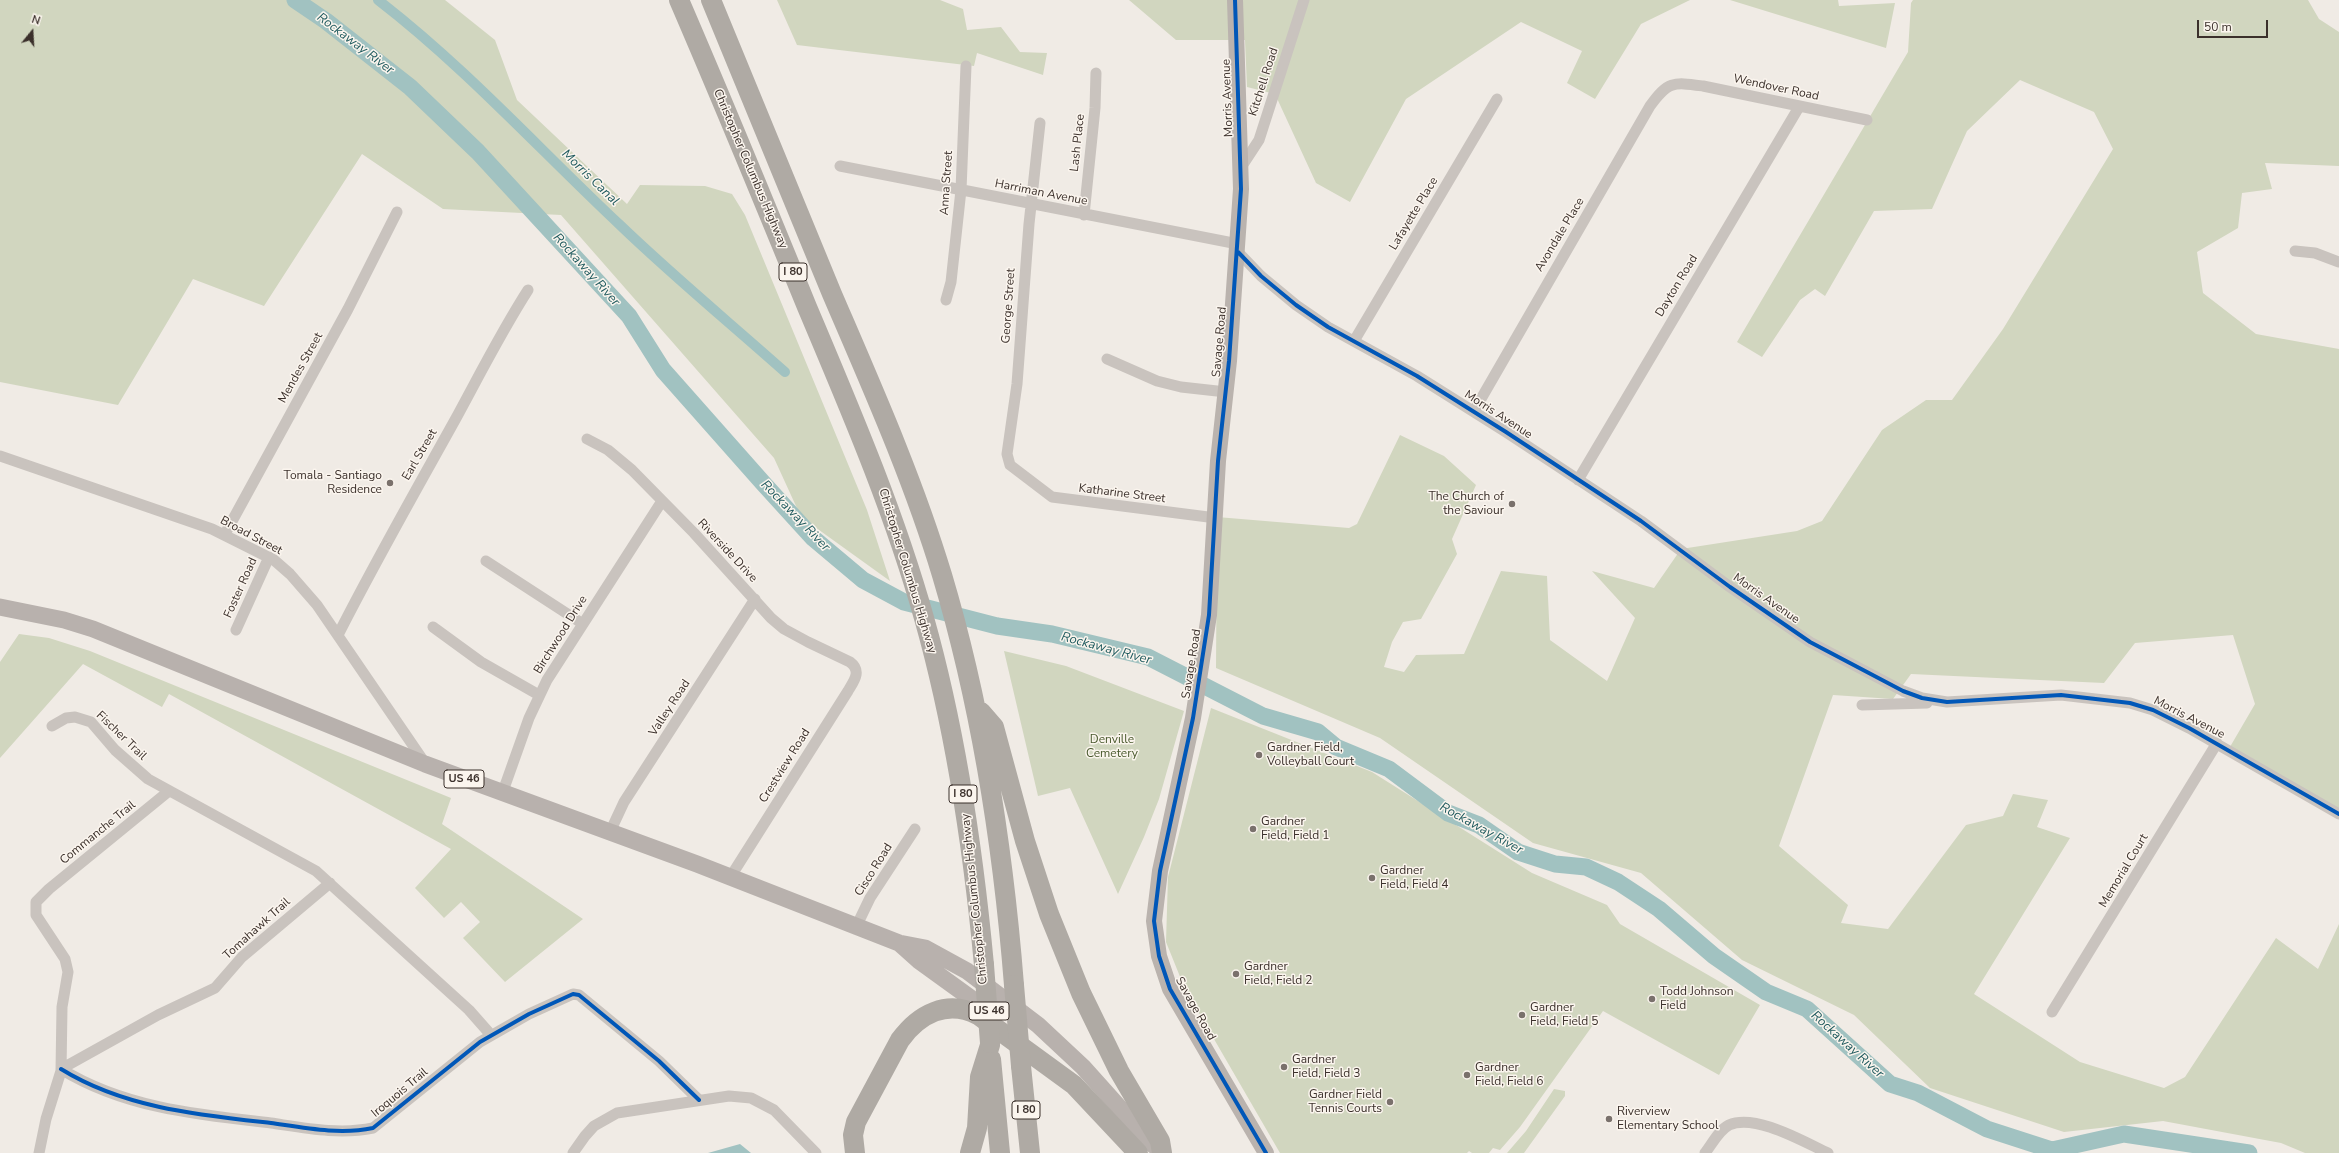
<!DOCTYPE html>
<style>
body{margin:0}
#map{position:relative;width:2339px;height:1153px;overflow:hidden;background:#f0ebe5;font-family:"Nunito Sans",sans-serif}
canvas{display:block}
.north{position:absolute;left:12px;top:12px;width:40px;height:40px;-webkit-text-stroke:3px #fbf5ee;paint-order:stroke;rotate:18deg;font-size:11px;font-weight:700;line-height:16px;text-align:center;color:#3b302b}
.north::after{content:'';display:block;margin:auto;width:14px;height:18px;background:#3b302b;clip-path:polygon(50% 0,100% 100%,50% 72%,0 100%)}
.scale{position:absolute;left:2197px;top:20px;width:71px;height:18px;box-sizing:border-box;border:2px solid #3b302b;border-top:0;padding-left:5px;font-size:12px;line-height:14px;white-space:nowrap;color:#3b302b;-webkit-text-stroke:3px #fbf5ee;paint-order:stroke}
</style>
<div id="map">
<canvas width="2339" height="1153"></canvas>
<div class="north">N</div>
<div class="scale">50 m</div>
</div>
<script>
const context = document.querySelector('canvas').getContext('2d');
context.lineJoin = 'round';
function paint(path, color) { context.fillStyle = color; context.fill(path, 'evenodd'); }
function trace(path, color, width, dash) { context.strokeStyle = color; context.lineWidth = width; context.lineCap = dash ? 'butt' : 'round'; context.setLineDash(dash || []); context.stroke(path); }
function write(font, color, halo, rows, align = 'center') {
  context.font = font + ' "Nunito Sans",sans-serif'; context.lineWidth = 3; context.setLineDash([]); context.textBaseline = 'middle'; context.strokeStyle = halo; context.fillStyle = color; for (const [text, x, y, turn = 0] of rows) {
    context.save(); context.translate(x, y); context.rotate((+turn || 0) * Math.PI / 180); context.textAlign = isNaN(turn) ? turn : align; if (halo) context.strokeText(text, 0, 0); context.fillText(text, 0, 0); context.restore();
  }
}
paint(new Path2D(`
 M0,0H445L495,40L517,100L627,204L640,185L705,186L732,194L745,215L867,510L890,581L801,517L774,458L561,215L443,209L362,154L264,306L193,279L118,405L0,382Z
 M777,0H940L963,9L967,30L1001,27L1020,52L1047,53L1043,75L977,53L974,66L797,45Z
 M1129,0H1690L1641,24L1595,99L1567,83L1582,51L1521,22L1406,99L1350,202L1316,183L1275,94L1247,87L1245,40H1176Z
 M1730,0H1838L1839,6L1895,3L1886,48Z
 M1913,0H2308L2319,19L2339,32V166L2265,163L2272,189L2242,193L2238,228L2197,252L2203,293L2256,334L2339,349V812L2227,752L2255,704L2233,635L2135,643L2104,683L1911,674L1893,699L1833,695L1779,846L1848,905L1841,923L1888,929L1966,825L2003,816L2013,794L2048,800L2037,827L2070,838L1974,994L2080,1062L2164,1088L2185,1077L2276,938L2318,969L2339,924V1153H2305L2281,1143L2163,1121L2064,1132L1930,1088L1854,1015L1742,960L1641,873L1533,843L1380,738L1216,668L1217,517L1349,528L1357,524L1400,435L1444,456L1476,485L1452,539L1457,554L1421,619L1403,622L1392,642L1384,667L1404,672L1416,655L1464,654L1501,571L1547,576L1550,640L1607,681L1635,618L1592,571L1654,588L1681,549L1797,531L1822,521L1882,430L1926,400H1952L2003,329L2113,149L2094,112L2020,80L1967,131L1932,209L1874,211L1825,296L1815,289L1800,300L1762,357L1737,342L1908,52L1911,3Z
 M19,634L49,638L90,651L451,798L442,824L583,919L505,982L463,938L480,922L461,902L444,918L415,888L451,849L169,694L162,707L83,664L0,758V662Z
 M1004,651L1066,666L1184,711L1159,799L1144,837L1118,894L1070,788L1038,796Z
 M1211,708L1372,772L1532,873L1607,905L1620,924L1760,1005L1719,1075L1603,1011L1520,1127L1500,1150L1493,1148L1489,1153H1472L1469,1151L1467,1153H1280L1185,989L1166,942L1168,877Z
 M1554,1089L1565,1091V1096L1524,1153H1507L1526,1131Z`), '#d1d6bf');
paint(new Path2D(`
 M740,1144L751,1153H708Z`), '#a1c2c1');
trace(new Path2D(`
 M378,0C465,67 540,150 620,225C673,276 730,323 785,372`), '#a1c2c1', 10);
trace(new Path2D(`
 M295,0L326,21L410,87L478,152L629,316L663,370L763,483L813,538L863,580L904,602L997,626L1052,634L1148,657L1263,716L1318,732L1336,747L1389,769L1448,813L1479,825L1518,852L1555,864L1586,867L1618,882L1659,909L1714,956L1766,992L1807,1009L1890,1084L1918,1093L1987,1129L2052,1150L2124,1134L2249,1153`), '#a1c2c1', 17);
trace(new Path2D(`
 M1040,123L1029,224L1017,384L1007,454L1010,465L1052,497L1216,518
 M840,166L1238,244
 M1240,169L1259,140L1304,0
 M1084,215L1095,108L1096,73
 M2295,251L2315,253L2339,262
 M1238,252L1261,276L1296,305L1328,327L1417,376L1506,432L1641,521L1730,587L1810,642L1903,691L1922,698L1947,702L2061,695L2130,703L2153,710L2189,728L2339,814
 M946,300L951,282L961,190L966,66
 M1354,341L1497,99
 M1107,359L1157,381L1181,387L1226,392
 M1474,411L1650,106C1668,81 1673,82 1703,86L1867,120
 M587,439L608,450L632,470L694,533L771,618L784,629L808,642L850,662C862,671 854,681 848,691L731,876
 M0,456L212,529L274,560L290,574L317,605L425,763
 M1578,480L1799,107
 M225,534L348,309L397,212
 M486,561L583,624
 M433,627L481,662L539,695
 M236,630L269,557
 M338,635C375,562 415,492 455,420C479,376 501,332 528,290
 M1862,705L1927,703
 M52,726L66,718L75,717L91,722L115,750L148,779L316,871L469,1010L491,1035
 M502,794L529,718L547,680L662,501
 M610,832L624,802L755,599
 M857,925L870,898L915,829
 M2052,1012L2217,743
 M61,1069C124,1108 199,1115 271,1123C305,1128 340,1135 373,1128L480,1042L529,1014L573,994L579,995L659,1061L699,1100
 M61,1069L158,1015L215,988L242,957L330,883
 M39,1153L46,1119L61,1071L62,1007L68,972L65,959L36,915V902L49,889L169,791
 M573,1153L585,1136L594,1126L617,1113L729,1096L751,1098L774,1110L816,1153
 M1705,1153C1712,1144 1719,1130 1729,1125C1755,1113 1804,1142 1828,1153`), '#c9c3be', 11);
trace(new Path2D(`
 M1235,0L1241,189L1229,361L1218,461L1209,615L1193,718L1160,871L1154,921L1159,956L1170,989L1266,1153`), '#bab3ae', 16);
trace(new Path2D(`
 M0,607L64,620L93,629L425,764L697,864L899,943L925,948L967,971L1038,1025L1083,1067L1152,1144L1160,1150
 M899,943L918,960L994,1015`), '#b8b1ad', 17);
trace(new Path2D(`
 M679,0C723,102 765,204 807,307C850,409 894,511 924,618C956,731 973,847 984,965
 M711,0C751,98 791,196 832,294C872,387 913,479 942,575C982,709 1003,846 1014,985
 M981,712L994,727L1025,841L1049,914L1081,993L1119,1071L1160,1141L1162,1153
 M991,1059L1000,1153
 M1021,1066L1030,1153
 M855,1153L853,1135L856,1122L900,1040C919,1014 947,999 978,1015L1074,1085L1138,1153
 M970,1153L977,1128L980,1077L990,1045`), '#afaaa4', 20);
trace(new Path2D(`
 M984,965L990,1043
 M1014,985L1021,1066`), '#afaaa4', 20);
trace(new Path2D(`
 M1235,0L1241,189L1229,361L1218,461L1209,615L1193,718L1160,871L1154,921L1159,956L1170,989L1266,1153
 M1238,252L1261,276L1296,305L1328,327L1417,376L1506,432L1641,521L1730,587L1810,642L1903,691L1922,698L1947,702L2061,695L2130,703L2153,710L2189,728L2339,814
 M61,1069C124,1108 199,1115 271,1123C305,1128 340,1135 373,1128L480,1042L529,1014L573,994L579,995L659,1061L699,1100`), '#0057b8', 4);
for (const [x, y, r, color] of [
 [390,483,4,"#7a716c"],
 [1512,504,4,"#7a716c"],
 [1259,755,4,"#7a716c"],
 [1253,829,4,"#7a716c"],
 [1372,878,4,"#7a716c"],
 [1236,974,4,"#7a716c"],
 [1652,999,4,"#7a716c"],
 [1522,1015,4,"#7a716c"],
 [1284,1067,4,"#7a716c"],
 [1467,1075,4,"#7a716c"],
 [1390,1102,4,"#7a716c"],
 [1609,1119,4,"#7a716c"]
]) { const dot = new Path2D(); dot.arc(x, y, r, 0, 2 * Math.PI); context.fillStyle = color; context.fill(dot); trace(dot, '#fbf5ee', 1.5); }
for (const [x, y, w] of [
 [793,272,28],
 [464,779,40],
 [963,794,28],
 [989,1011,40],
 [1026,1110,28]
]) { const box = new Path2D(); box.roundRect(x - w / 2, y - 9, w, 18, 3); context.fillStyle = '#fbf5ee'; context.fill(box); trace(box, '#3b302b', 1); }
write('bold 11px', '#3b302b', null, [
 ["I 80",793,272],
 ["US 46",464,779],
 ["I 80",963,794],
 ["US 46",989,1011],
 ["I 80",1026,1110]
]);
write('12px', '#3b302b', '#fbf5ee', [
 ["Kitchell Road",1264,82,-72],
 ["Wendover Road",1776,88,12],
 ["Morris Avenue",1228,98,-92],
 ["Lash Place",1078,143,-84],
 ["Christopher Columbus Highway",750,169,67],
 ["Anna Street",947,183,-86],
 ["Harriman Avenue",1041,193,11],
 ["Lafayette Place",1414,214,-59],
 ["Avondale Place",1560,235,-59],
 ["Dayton Road",1677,286,-59],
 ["George Street",1009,306,-86],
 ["Savage Road",1220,342,-85],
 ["Mendes Street",301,368,-61],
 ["Morris Avenue",1498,415,33],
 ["Earl Street",420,455,-60],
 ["Katharine Street",1122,494,7],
 ["Broad Street",251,536,28],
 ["Riverside Drive",727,551,47],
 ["Christopher Columbus Highway",907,571,73],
 ["Foster Road",241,588,-66],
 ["Morris Avenue",1766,599,35],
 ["Birchwood Drive",561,635,-58],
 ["Savage Road",1192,664,-81],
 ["Valley Road",670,708,-57],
 ["Morris Avenue",2189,718,27],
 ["Fischer Trail",121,736,44],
 ["Crestview Road",785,766,-58],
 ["Commanche Trail",98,833,-39],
 ["Cisco Road",874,870,-58],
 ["Memorial Court",2124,871,-59],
 ["Christopher Columbus Highway",975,899,-96],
 ["Tomahawk Trail",257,929,-42],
 ["Savage Road",1195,1009,61],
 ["Iroquois Trail",400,1093,-40]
]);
write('12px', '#3b302b', '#fbf5ee', [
 ["Tomala - Santiago",382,476,"right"],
 ["Residence",382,490,"right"],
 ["The Church of",1504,497,"right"],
 ["the Saviour",1504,511,"right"],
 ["Gardner Field,",1267,748],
 ["Volleyball Court",1267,762],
 ["Gardner",1261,822],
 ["Field, Field 1",1261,836],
 ["Gardner",1380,871],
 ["Field, Field 4",1380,885],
 ["Gardner",1244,967],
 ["Field, Field 2",1244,981],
 ["Todd Johnson",1660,992],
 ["Field",1660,1006],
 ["Gardner",1530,1008],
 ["Field, Field 5",1530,1022],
 ["Gardner",1292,1060],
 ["Field, Field 3",1292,1074],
 ["Gardner",1475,1068],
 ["Field, Field 6",1475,1082],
 ["Gardner Field",1382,1095,"right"],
 ["Tennis Courts",1382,1109,"right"],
 ["Riverview",1617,1112],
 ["Elementary School",1617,1126]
], 'left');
write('12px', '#4a5a2e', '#fbf5ee', [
 ["Denville",1112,740],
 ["Cemetery",1112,754]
]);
write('italic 13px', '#1f5a5e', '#fbf5ee', [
 ["Rockaway River",355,44,37],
 ["Morris Canal",590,178,44],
 ["Rockaway River",586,270,48],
 ["Rockaway River",795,516,46],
 ["Rockaway River",1106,649,15],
 ["Rockaway River",1481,829,29],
 ["Rockaway River",1847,1045,42]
]);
</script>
